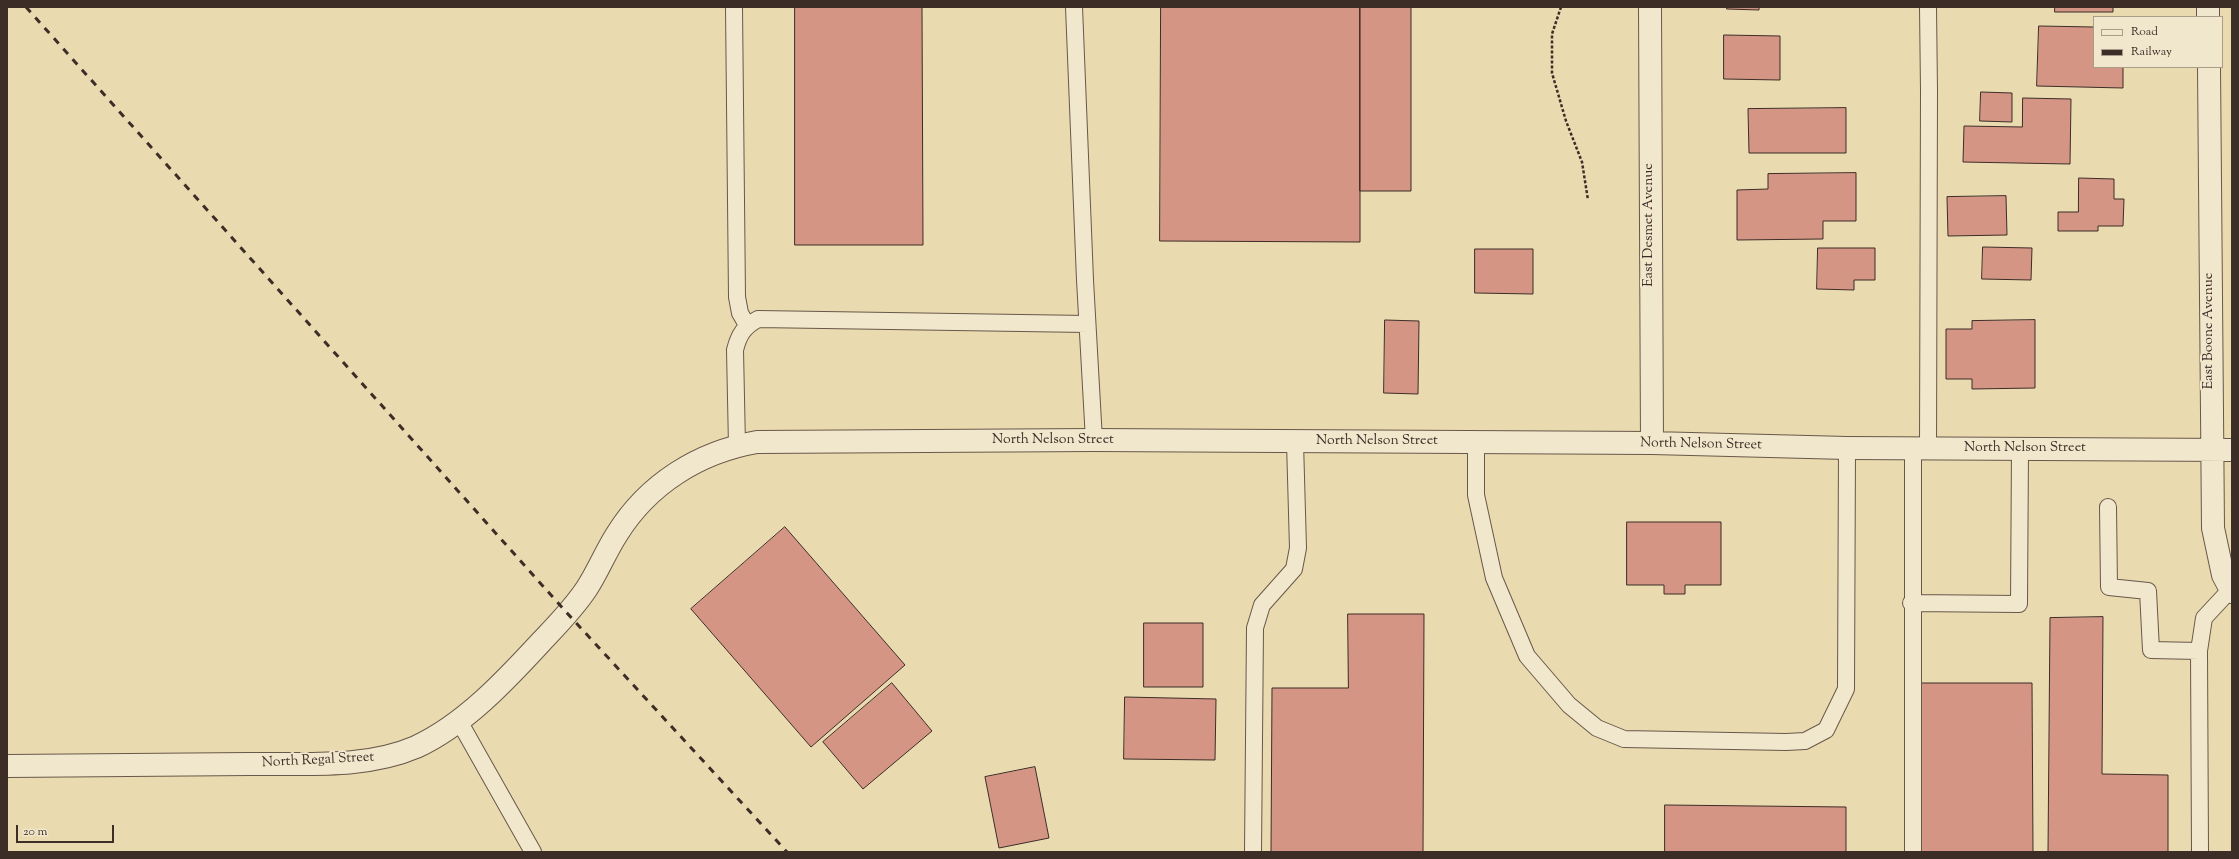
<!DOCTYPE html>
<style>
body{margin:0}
#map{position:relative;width:2239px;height:859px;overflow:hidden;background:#e9dab0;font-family:"Sorts Mill Goudy",serif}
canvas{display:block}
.frame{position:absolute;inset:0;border:8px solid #3d2d27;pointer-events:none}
.legend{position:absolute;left:2093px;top:16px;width:130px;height:52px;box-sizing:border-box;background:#f1e7cc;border:1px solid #a99d8a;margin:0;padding:5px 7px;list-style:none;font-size:12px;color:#3d2d27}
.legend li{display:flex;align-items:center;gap:8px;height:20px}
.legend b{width:20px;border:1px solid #a99d8a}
.scale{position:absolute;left:16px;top:825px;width:98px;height:18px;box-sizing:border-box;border:2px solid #3d2d27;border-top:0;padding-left:5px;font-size:12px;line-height:14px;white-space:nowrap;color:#3d2d27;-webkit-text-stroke:3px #f1e7cc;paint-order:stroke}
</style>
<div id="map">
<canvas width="2239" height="859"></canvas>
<div class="frame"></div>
<ul class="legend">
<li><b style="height:5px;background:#f1e7cc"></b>Road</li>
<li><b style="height:5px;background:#3d2d27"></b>Railway</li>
</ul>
<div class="scale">20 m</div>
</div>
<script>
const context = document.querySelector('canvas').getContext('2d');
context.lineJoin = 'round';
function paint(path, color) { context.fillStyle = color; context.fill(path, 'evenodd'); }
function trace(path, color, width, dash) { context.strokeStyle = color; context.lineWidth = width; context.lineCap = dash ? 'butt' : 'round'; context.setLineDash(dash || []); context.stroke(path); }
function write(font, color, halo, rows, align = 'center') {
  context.font = font + ' "Sorts Mill Goudy",serif'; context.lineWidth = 4; context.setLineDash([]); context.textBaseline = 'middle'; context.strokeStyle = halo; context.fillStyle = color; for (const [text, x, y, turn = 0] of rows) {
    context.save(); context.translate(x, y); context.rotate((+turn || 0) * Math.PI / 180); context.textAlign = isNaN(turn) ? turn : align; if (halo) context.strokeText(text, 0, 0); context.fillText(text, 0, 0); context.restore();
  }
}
const building = new Path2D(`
 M795,7H922L923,245H795Z
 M1161,7H1360V242L1160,241Z
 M1360,7H1411V191H1360Z
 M1727,7H1759V10L1727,9Z
 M2055,7H2113V12H2055Z
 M2039,26L2094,27V67H2123V88L2037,86Z
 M1724,35L1780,36V80L1724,79Z
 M1981,92L2012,93V122L1980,121Z
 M2023,98L2071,99L2070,164L1963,162L1964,126L2022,127Z
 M1846,108V153H1749L1748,109Z
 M1856,173V221H1823V239L1737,240V190L1768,189V174Z
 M2079,178L2114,179V199H2124L2123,226H2098V231H2058V212H2078Z
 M2006,196L2007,235L1948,236L1947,197Z
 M1983,247L2032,248L2031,280L1982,279Z
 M1818,248H1875V280H1854V290L1817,289Z
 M1475,249H1533V294L1475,293Z
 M1385,320L1419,321L1418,394L1384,393Z
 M2035,320V388L1972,389V379H1946V329H1972V321Z
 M1627,522H1721V585H1685V594H1664V585H1627Z
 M785,527L905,665L811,747L691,609Z
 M1348,614H1424L1423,852H1271L1272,688H1348Z
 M2103,617L2102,774L2168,775V852H2048L2050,618Z
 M1144,623H1203V687H1144Z
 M892,683L932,731L863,789L823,742Z
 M1916,683H2032L2033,852H1917Z
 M1125,697L1216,699L1215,760L1124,759Z
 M1035,767L1049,838L999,848L985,777Z
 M1665,805L1846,807V852H1665Z`);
paint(building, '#d49584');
trace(building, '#3d2d27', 1);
const service = new Path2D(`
 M734,7L737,297L740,313L747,325
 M1074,7L1085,280L1094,440
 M1476,442V495L1494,578L1527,656L1569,705L1597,728L1624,739L1786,742L1805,741L1826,730L1846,689L1847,448
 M737,446L735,350C739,334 744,327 758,319L1087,324
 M1928,449L1929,91L1928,7
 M2108,507L2109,587L2148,591L2151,650L2199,651
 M1911,603L2019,604L2020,449
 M459,721L533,852
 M1253,852L1255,628L1262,605L1294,569L1298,548L1295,442
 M1913,852V449
 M2200,852L2199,651L2204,618L2230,590`);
const minor = new Path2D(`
 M1650,7L1652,443
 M2208,7V17
 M2209,67L2213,528L2223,575L2232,592
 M7,766C88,766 169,765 250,764C305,763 365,769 416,747C464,725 506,680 541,642C557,625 574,608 587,588C598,571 606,551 617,534C648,484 699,452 757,442L1094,440L1652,443L1847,448L2232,450`);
trace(service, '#685849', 18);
trace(minor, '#685849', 24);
trace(new Path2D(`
 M1561,7L1552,34V73L1566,121L1582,162L1588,200`), '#3d2d27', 2.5, [3, 2]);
trace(service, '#f1e7cc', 16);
trace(minor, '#f1e7cc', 22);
trace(new Path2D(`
 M26,7L567,613L787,852`), '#3d2d27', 3, [7, 7]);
write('14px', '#3d2d27', '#f1e7cc', [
 ["East Desmet Avenue",1650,225,-90],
 ["East Boone Avenue",2210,331,-90],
 ["North Nelson Street",1053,441],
 ["North Nelson Street",1377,442],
 ["North Nelson Street",1701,445,1],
 ["North Nelson Street",2025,449],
 ["North Regal Street",318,761,-3]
]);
</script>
